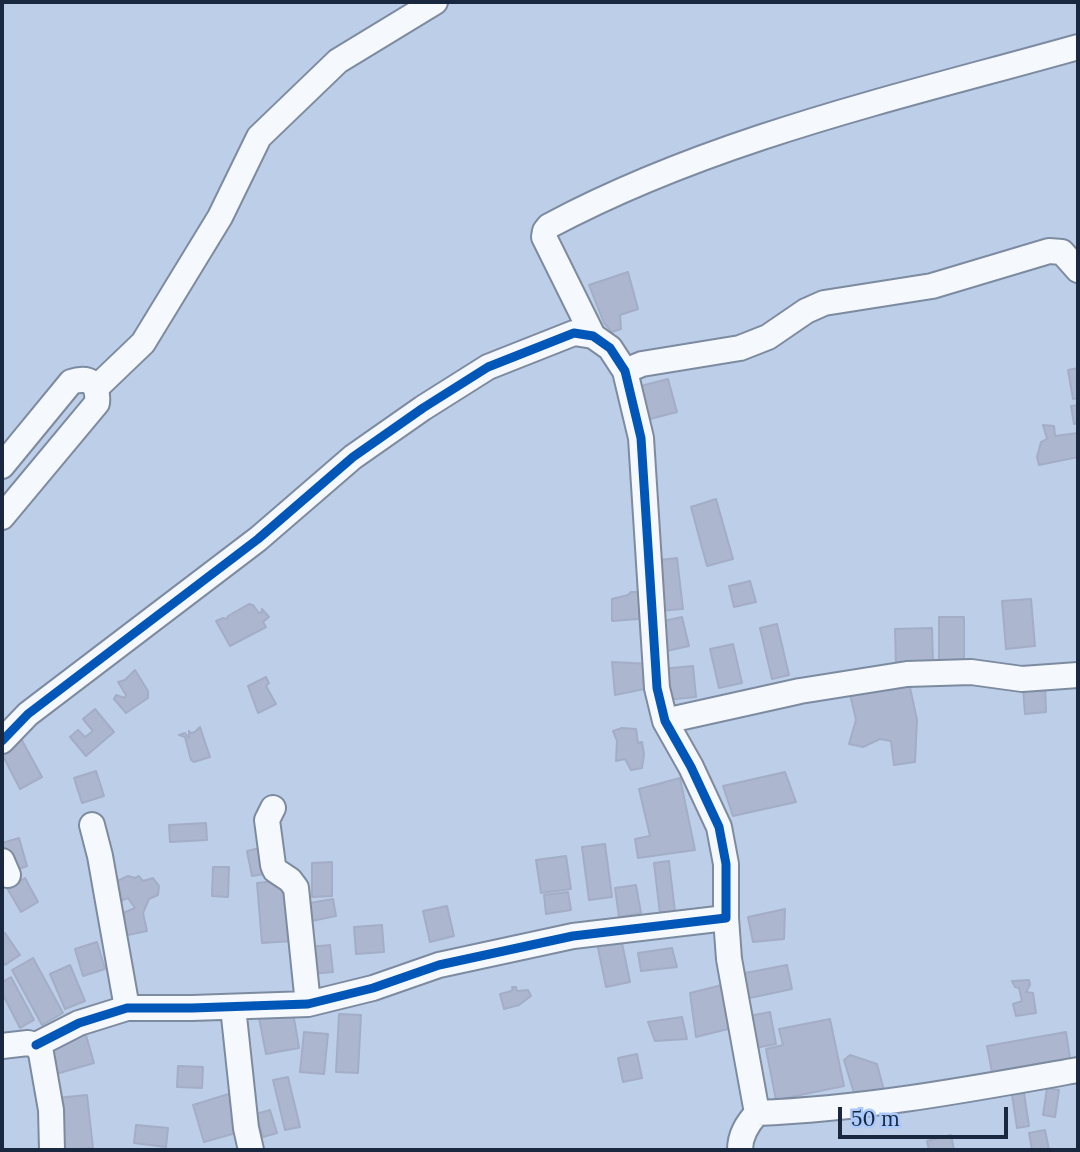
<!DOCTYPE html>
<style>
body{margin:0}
#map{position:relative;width:1080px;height:1152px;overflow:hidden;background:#bdcee9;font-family:Lora,serif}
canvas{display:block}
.frame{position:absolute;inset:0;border:4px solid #19283f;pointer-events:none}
.scale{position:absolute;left:838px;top:1107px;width:170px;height:32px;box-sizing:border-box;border:4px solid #19283f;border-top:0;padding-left:9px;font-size:21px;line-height:24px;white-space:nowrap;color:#19283f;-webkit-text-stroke:5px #abcafb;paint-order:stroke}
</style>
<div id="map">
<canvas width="1080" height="1152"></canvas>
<div class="frame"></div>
<div class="scale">50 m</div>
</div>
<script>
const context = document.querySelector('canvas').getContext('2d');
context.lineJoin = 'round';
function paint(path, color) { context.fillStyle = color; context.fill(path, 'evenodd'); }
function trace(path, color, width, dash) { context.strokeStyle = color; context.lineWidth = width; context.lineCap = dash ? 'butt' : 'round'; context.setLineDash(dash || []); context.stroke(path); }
const building = new Path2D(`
 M628,272L638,309L620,315L621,329L612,332L604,323L589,285Z
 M1078,368V398L1073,399L1068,370Z
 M668,379L677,412L646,420L637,387Z
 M1078,405V423L1074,424L1071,406Z
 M1043,425L1054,426L1055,436L1078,433V457L1039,465L1037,457L1041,442L1047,439Z
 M716,499L733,559L707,566L691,507Z
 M677,558L683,609L658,611L652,561Z
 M750,581L756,602L734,607L729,586Z
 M631,592H641L650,618L612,621V599L628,595Z
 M1031,599L1035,646L1006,649L1002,601Z
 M249,604L253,605L259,613H261L262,609L269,617L263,622L266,627L230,646L216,621L223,618L227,619L228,616Z
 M682,617L689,646L662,652L655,623Z
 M939,617H964V660H939Z
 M777,624L789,675L772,679L760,628Z
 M932,628L933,665L896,667L895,629Z
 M733,644L742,683L719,688L710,649Z
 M612,662L651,664L654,687L615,695Z
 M693,666L696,697L665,700L661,669Z
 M135,670L148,691V698L126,713L114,699L116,695L125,698L126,695L118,682L125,680Z
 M266,677L269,683L266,686L276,704L258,713L248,686Z
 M909,683L917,720L915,762L894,765L891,741L880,739L863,747L849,744L856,720L850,694Z
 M1045,685L1046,712L1025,714L1023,686Z
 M95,709L114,732L86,756L70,737L78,730L85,737L93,731L83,719Z
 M200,727L210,757L194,762L191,760L185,737L179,735L185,733L189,738V731L190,733L195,732Z
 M622,728L636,729L638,743L642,742L644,754L642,768L631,770L625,759L616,761L617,741L613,731Z
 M19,735L42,777L20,789L2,754V744Z
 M96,771L104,796L82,803L74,778Z
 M785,772L796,802L733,816L723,786Z
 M680,778L695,850L638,858L635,839L650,836L639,789Z
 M206,823L207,840L170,842L169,825Z
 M19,838L27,866L10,872L2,843Z
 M605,844L612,897L589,900L582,847Z
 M265,847L270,873L252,876L247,851Z
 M566,856L571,889L541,893L536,860Z
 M669,861L675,912L660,914L654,863Z
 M332,862V896L312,897V863Z
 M213,867H229L228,897L212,896Z
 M128,876L135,878L139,876L143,881L153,878L159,886L158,895L149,899L143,913L147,931L123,936L118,915L135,908L128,898L116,903L111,884Z
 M25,878L38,902L21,912L7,888Z
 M287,880L292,941L262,943L257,883Z
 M636,885L641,913L619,917L615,888Z
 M568,892L571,910L546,914L544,895Z
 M333,899L336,916L307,922L304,904Z
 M447,906L454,936L430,942L423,911Z
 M785,909L784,939L753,942L748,917Z
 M382,925L384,952L356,954L354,927Z
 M5,933L20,955L5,965L2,960V935Z
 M621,938L630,982L606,987L597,943Z
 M97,942L105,969L83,976L75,949Z
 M330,945L333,972L311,974L308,947Z
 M672,948L677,967L641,971L638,953Z
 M33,958L63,1013L42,1025L12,970Z
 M70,965L85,1001L65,1009L50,974Z
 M787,965L792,989L745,999L740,974Z
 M11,977L34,1020L20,1028L2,993V982Z
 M1029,980L1030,985L1026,992L1033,993L1036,1013L1016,1016L1013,1004L1022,1001L1019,988L1015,987L1012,981Z
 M726,984L732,1028L696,1037L690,993Z
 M512,987H516L517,991L528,990L531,996L519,1005L504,1009L500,994L508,992L513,990Z
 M293,1012L299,1048L266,1054L259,1018Z
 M770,1012L776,1044L750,1049L744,1017Z
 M339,1014L361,1015L358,1073L336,1072Z
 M682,1017L687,1039L655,1041L648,1022Z
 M830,1019L844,1086L776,1100L766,1049L783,1045L779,1029Z
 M84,1028L94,1063L56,1074L50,1052Z
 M304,1032L328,1034L324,1074L300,1072Z
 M1066,1032L1070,1058L992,1072L987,1046Z
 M637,1054L642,1078L623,1082L618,1058Z
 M850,1055L877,1064L886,1098L857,1103L844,1060Z
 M178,1066L203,1067L202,1088L177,1087Z
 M288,1077L300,1127L285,1130L273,1080Z
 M1047,1088L1059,1090L1055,1117L1043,1115Z
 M232,1093L243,1131L204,1142L193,1105Z
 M1024,1093L1029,1126L1017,1128L1012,1095Z
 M87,1095L93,1148L63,1150L57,1098Z
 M270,1110L277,1133L263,1137L256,1114Z
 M136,1125L168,1128L166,1147L134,1143Z
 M1045,1130L1049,1150H1032L1029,1133Z
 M951,1135L954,1150H929L927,1141Z`);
paint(building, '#adb6cf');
trace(building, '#a4adc6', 2);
const minor = new Path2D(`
 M593,336L544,237L545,231L549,226C714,138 900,97 1078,47
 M625,371L642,364L740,348L768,337L806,311L824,303L932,286L1049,251L1062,252L1078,270
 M96,388L143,343L220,217L259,137L338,61L435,2
 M2,466L71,382C89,376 99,383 97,403L2,517
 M665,721L800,691L907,674L971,672L1022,679L1078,675
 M2,741L28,714L258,539L353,457L423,408L488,367L574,333L593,336L610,348L625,371L641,438L657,688L665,721L691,767L719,827L726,864V918L573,936L439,965L373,988L308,1004L192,1008H127L79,1023L36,1045
 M273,808L267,820L273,865L275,870L290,880L296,888L308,1004
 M92,825L100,856L127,1008
 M2,861L8,875
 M726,918L729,959L757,1113C865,1109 971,1089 1078,1070
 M233,1007L246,1128L251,1150
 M2,1046L28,1043L36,1045L41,1053L51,1110L52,1150
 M740,1150C740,1135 747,1124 757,1113`);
trace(minor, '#7d8ba1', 28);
trace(minor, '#f5f8fc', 24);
trace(new Path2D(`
 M2,741L28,714L258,539L353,457L423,408L488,367L574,333L593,336L610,348L625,371L641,438L657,688L665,721L691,767L719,827L726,864V918L573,936L439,965L373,988L308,1004L192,1008H127L79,1023L36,1045`), '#0057b8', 9);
</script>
